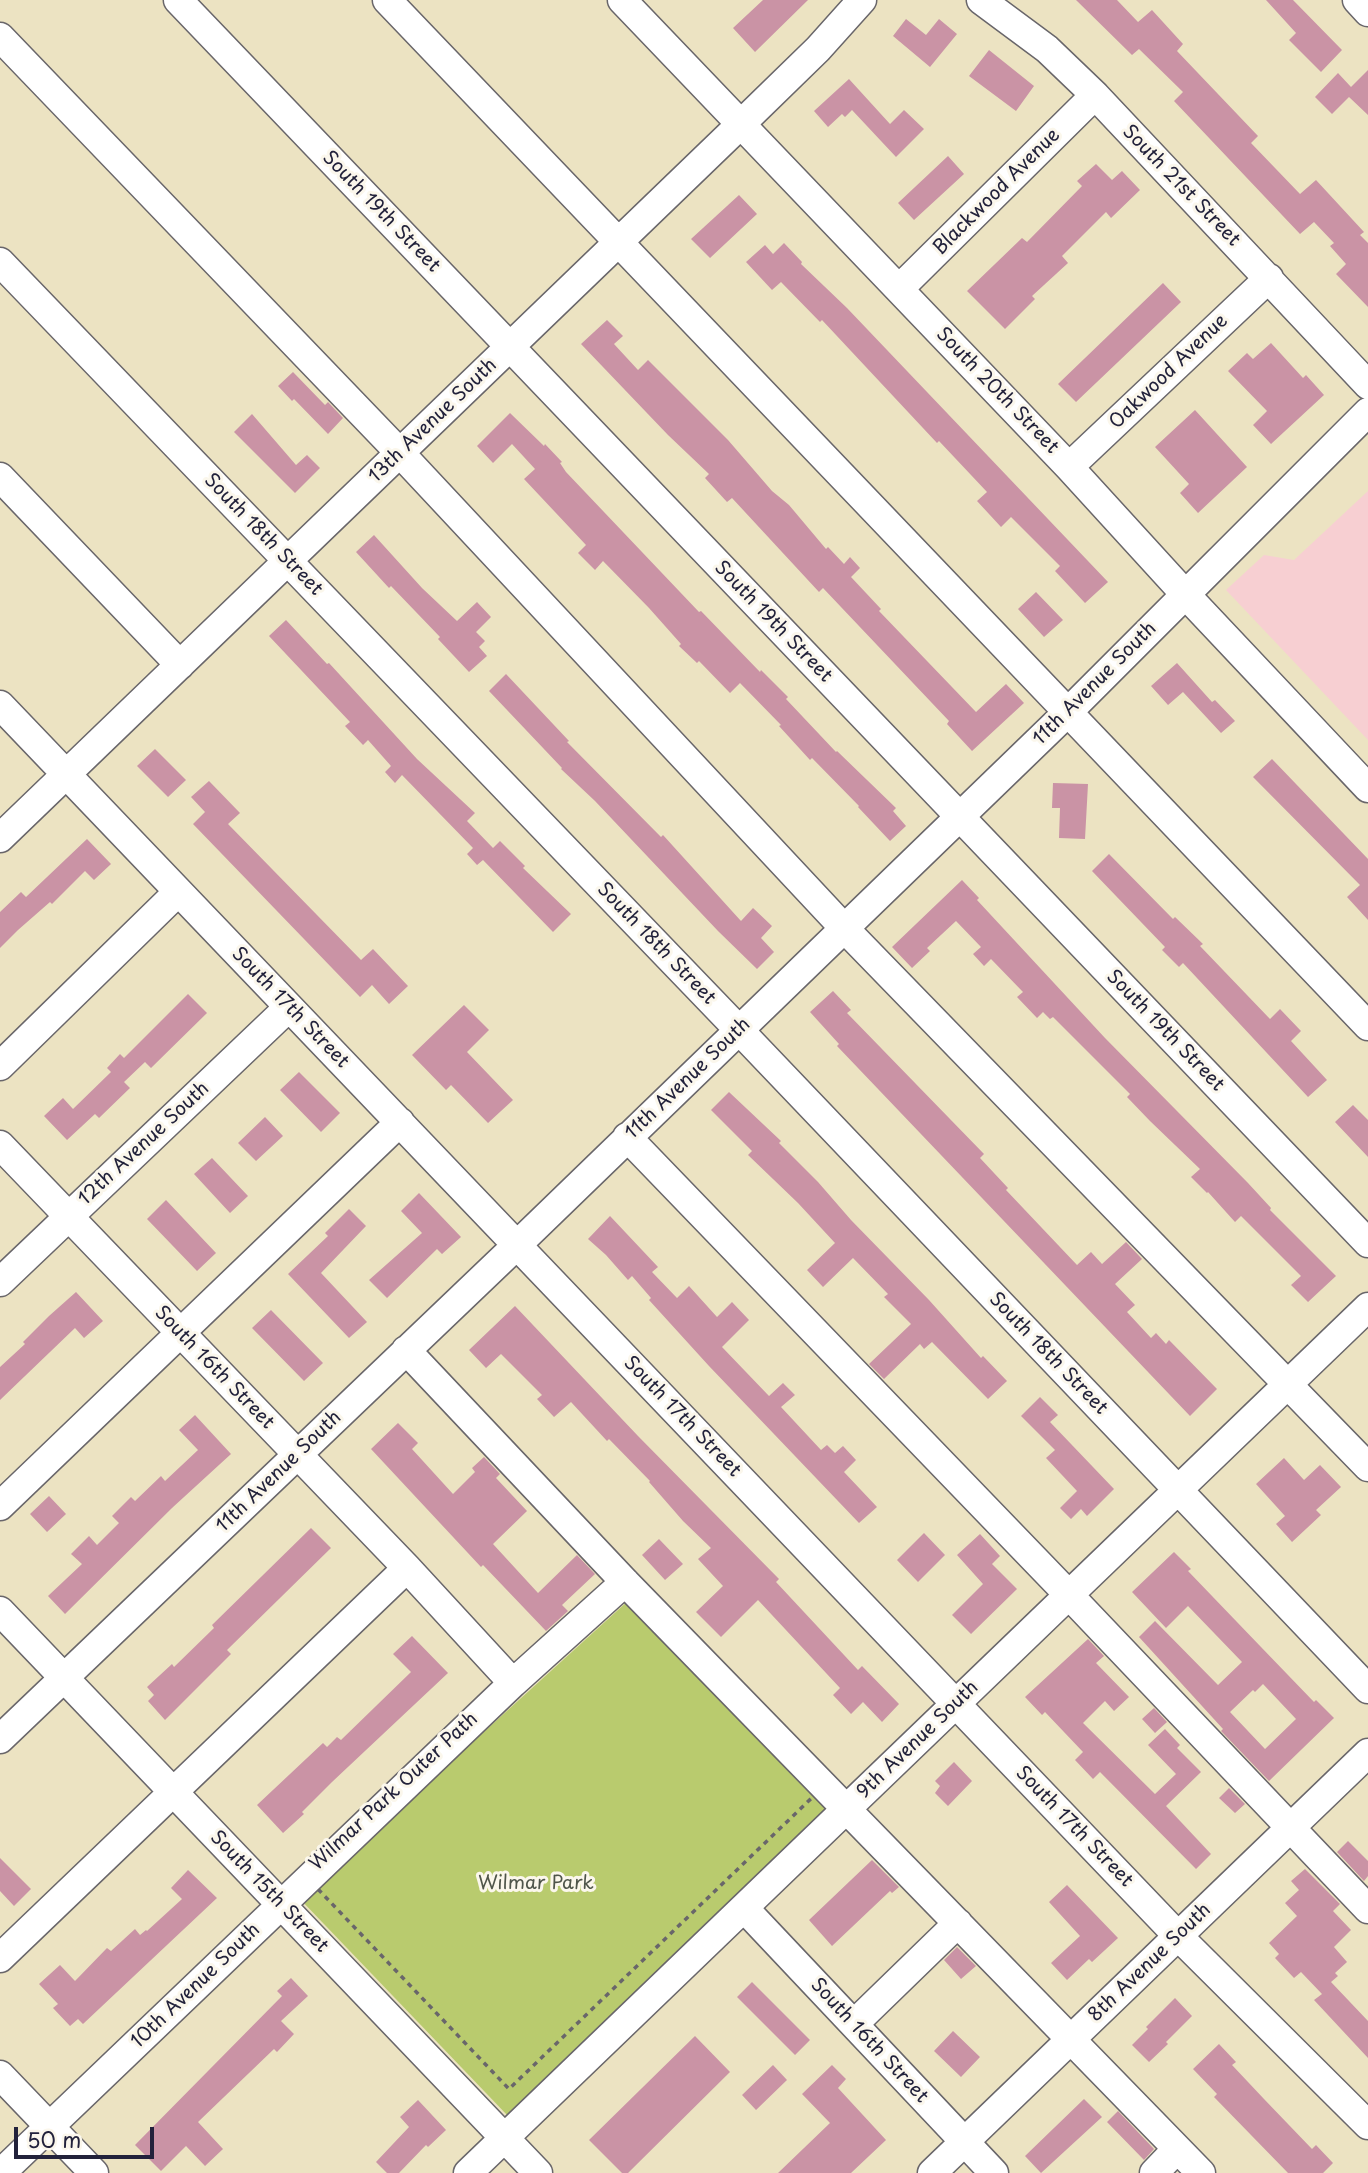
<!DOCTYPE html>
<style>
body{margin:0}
#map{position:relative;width:1368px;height:2173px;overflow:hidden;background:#ece3c2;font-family:"Playpen Sans",sans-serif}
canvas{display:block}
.scale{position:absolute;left:14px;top:2127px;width:140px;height:32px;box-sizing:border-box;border:4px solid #22223b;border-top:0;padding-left:9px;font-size:21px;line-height:24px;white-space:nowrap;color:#22223b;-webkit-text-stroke:5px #fbf7ec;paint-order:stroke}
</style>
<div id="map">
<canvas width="1368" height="2173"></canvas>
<div class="scale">50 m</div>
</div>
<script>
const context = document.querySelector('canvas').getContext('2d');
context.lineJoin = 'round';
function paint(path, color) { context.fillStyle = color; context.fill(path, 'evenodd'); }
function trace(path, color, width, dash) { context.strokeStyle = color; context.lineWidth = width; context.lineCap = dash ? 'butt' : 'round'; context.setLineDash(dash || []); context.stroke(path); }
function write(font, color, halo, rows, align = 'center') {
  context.font = font + ' "Playpen Sans",sans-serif'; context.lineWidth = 6; context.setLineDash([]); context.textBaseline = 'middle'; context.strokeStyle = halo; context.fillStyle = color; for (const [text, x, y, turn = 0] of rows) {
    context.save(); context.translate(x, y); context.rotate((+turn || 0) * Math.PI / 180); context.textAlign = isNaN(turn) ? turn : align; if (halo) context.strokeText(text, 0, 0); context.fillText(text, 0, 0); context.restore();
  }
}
paint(new Path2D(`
 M1368,491V740L1226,590L1264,555L1294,560Z`), '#f7cfd2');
paint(new Path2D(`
 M629,1600L833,1804L508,2116L300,1899Z`), '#b9cb6e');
paint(new Path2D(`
 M763,0H808L755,52L733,28Z
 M1076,0H1117L1138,22L1152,10L1183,44L1177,51L1258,136L1251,143L1300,194L1316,180L1364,232L1360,235L1368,243V307L1336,274L1346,264L1330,246L1334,243L1314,222L1300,234L1174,101L1183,92L1139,49L1132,55Z
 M1266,0H1293L1342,50L1321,72L1289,40L1296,33Z
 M906,19L926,35L939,19L957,34L930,67L893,36Z
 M989,50L1034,86L1016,111L969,76Z
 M1368,70V115L1349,97L1332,114L1315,97L1338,73L1351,87Z
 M849,79L890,124L904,110L924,129L896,157L852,110L845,117L842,114L828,127L814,111Z
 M948,156L964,174L914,220L898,203Z
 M1096,164L1112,180L1122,171L1140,190L1111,218L1106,212L1062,256L1068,263L1032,296L1035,299L1005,329L967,291L1022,238L1027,242L1082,186L1077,181Z
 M739,195L757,214L710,258L691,239Z
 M784,243L802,262L801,264L847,308L1108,582L1085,603L1055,571L1060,566L1011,517L1001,527L977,501L987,492L939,441L937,443L822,320L820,322L781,282L772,290L746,262L765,245L773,254Z
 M1163,283L1181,302L1076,402L1058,384Z
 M607,320L623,336L614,344L638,370L648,360L728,440L772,491L789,505L826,549L828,547L844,564L850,557L860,568L851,577L881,609L879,611L976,712L1006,684L1024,703L972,751L947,724L949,721L823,588L819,592L732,498L727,502L705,478L709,474L668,435L581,344Z
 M1271,343L1303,378L1306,375L1324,395L1271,444L1253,425L1267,411L1228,371L1247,353L1253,359Z
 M293,372L325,405L328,402L343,418L328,434L294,399L292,401L278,386Z
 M1195,410L1247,467L1198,513L1180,493L1189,484L1155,447Z
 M510,413L544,446L545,444L562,462L560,463L566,472L699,612L701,611L760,672L761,670L788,697L786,699L836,752L837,751L896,808L893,811L906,826L890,841L858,807L859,806L812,758L810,760L779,726L781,725L740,683L730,693L699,661L697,663L679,646L681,644L649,608L603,561L595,570L578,553L586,545L524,479L535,469L512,444L493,463L477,446Z
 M252,414L296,465L307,455L320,468L295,493L234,432Z
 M374,535L422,588L457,621L477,602L491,617L476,632L485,641L479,647L487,656L469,672L438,639L440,637L391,586L389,588L356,552Z
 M1036,592L1063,620L1044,637L1018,609Z
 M286,620L327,664L329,663L417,759L475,813L467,821L493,848L500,841L525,866L523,868L571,914L553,932L483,860L477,865L467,854L473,848L402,775L395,783L385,772L391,766L368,740L363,745L345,726L350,722L269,636Z
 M1177,663L1212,702L1215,700L1235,721L1221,733L1183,692L1168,705L1151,686Z
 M506,674L569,741L567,742L661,837L663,835L741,921L753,908L772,926L761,938L774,952L757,969L718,931L595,801L561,769L562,768L489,691Z
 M155,749L186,780L168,797L137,766Z
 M1272,759L1368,859V920L1347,897L1360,885L1253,777Z
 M209,781L240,813L228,824L361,960L373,949L408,986L389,1004L372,985L360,997L193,824L205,812L191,797Z
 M1053,783L1088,784L1085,839L1059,838L1060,808H1052Z
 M87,839L111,864L94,880L85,871L52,904L50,902L18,930L0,948V912L21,892L26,897Z
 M1109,854L1173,919L1175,917L1203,944L1200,946L1270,1019L1280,1009L1301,1031L1291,1041L1327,1080L1308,1097L1183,963L1179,967L1162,950L1165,947L1092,871Z
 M962,880L979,898L977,900L1105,1038L1248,1183L1271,1208L1270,1210L1336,1276L1308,1302L1291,1285L1301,1276L1241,1216L1235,1222L1208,1192L1207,1193L1191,1177L1200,1169L1150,1121L1127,1097L1130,1094L1053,1017L1050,1019L1043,1012L1037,1018L1017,997L1023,992L991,959L984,966L973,954L981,947L956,921L927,948L930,951L912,968L892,947Z
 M833,991L851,1010L847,1013L984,1154L980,1158L1008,1188L1006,1190L1077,1265L1091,1252L1102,1264L1126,1242L1142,1259L1115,1284L1135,1305L1127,1312L1151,1338L1156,1333L1166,1344L1169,1340L1217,1389L1190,1416L837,1046L839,1044L810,1012Z
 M188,994L207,1013L151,1068L145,1062L124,1082L130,1088L99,1118L95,1114L67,1140L44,1116L63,1098L73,1109L111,1072L107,1068L120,1054L124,1058Z
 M464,1005L489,1030L467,1052L513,1100L488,1123L451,1085L446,1090L412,1055Z
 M299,1072L340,1113L321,1132L280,1090Z
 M729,1092L781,1141L779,1143L818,1182L851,1220L929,1300L981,1358L983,1356L1007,1381L988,1399L932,1342L924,1349L920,1344L884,1379L869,1364L911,1324L884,1297L888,1294L853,1258L823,1287L807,1270L835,1243L798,1203L748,1155L752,1151L711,1110Z
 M1353,1105L1368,1120V1157L1335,1122Z
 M265,1117L283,1136L256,1161L238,1143Z
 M212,1158L248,1196L230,1213L194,1174Z
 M419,1193L461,1237L442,1254L437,1249L387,1298L369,1280L422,1233L401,1211Z
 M166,1200L216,1253L197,1271L147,1219Z
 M349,1209L366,1226L321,1273L367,1322L349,1338L288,1274L328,1236L325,1233Z
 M610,1216L658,1267L652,1272L677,1298L689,1286L717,1317L732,1302L749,1320L722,1347L769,1396L783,1383L795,1395L781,1407L821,1450L827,1445L835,1453L843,1446L856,1460L844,1472L877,1507L859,1523L709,1366L649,1300L651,1298L632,1276L628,1280L606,1255L588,1239Z
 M76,1292L103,1321L84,1338L75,1328L0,1400V1367L25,1344L23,1342L49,1316Z
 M515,1306L638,1436L779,1579L776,1582L858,1670L862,1666L899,1704L882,1722L863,1702L851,1714L833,1695L840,1688L758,1600L721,1637L696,1612L723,1586L698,1559L711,1548L683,1521L649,1482L650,1481L609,1439L607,1441L571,1402L554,1417L537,1399L542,1395L501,1354L486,1368L469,1350Z
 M271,1310L323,1363L304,1381L252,1328Z
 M1040,1397L1058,1415L1050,1422L1114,1489L1087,1516L1081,1509L1071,1519L1060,1508L1077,1491L1046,1458L1055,1450L1021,1416Z
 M195,1415L231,1454L172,1508L65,1614L48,1596L82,1564L71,1554L89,1536L97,1545L119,1523L112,1516L131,1497L135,1501L161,1476L165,1481L198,1450L179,1430Z
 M398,1423L418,1443L412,1449L453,1494L475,1472L472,1468L484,1457L500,1474L496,1478L527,1511L493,1544L538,1593L577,1555L595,1574L562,1605L568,1611L546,1631L483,1565L481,1567L371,1449Z
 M1284,1458L1304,1480L1320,1465L1341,1487L1316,1510L1321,1515L1292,1542L1276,1524L1285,1516L1256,1484Z
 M49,1496L66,1514L47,1532L30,1514Z
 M311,1528L331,1548L227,1650L231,1654L165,1720L148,1701L154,1695L147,1687L172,1664L174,1667L214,1628L212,1625Z
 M924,1533L945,1555L918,1582L897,1560Z
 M980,1534L1000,1556L992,1564L1017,1589L971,1634L952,1615L983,1584L957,1555Z
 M659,1539L683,1564L665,1580L642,1555Z
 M1174,1552L1191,1569L1188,1571L1261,1647L1314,1702L1316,1700L1334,1718L1269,1781L1221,1731L1223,1729L1139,1637L1155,1621L1218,1685L1242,1662L1188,1606L1166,1628L1132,1592ZM1263,1684L1296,1719L1265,1749L1230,1712L1253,1690L1255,1692Z
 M412,1636L448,1673L332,1782L302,1812L304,1814L283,1833L257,1805L323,1743L327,1747L337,1737L341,1740L411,1672L393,1654Z
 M1088,1639L1104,1656L1096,1663L1129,1697L1114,1711L1105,1701L1083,1723L1155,1794L1176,1774L1148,1745L1165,1729L1180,1745L1177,1748L1201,1772L1166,1806L1211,1854L1196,1869L1100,1772L1093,1779L1075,1760L1083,1752L1045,1712L1042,1715L1025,1697Z
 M1154,1708L1167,1722L1155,1733L1142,1719Z
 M954,1762L972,1781L948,1806L935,1793L940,1786L935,1781Z
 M1229,1788L1245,1804L1235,1813L1219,1798Z
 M1348,1841L1368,1861V1876L1364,1881L1337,1852Z
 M0,1858L31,1889L14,1906L0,1891Z
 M872,1860L899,1887L892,1893L890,1891L832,1946L809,1920Z
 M1305,1869L1340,1904L1333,1911L1351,1930L1334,1947L1347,1962L1335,1973L1338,1976L1331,1982L1368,2021V2058L1314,2000L1322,1994L1301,1972L1294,1978L1275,1958L1279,1954L1269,1943L1297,1916L1285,1903L1299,1890L1291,1881Z
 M188,1870L217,1898L83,2024L78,2019L70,2026L53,2008L58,2004L39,1984L60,1965L75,1981L107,1948L111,1951L135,1929L140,1935L146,1930L147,1931L182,1899L171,1888Z
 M1067,1885L1118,1938L1092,1962L1089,1959L1067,1980L1051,1963L1080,1936L1049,1902Z
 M957,1947L976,1966L961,1979L944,1960Z
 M291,1978L308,1996L281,2021L294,2034L277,2052L274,2049L198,2122L223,2149L205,2166L186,2146L161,2171L135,2145L282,1996L277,1991Z
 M752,1982L810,2040L795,2055L737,1997Z
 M1175,1998L1192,2016L1166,2042L1168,2044L1149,2062L1132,2045L1148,2029L1146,2027Z
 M953,2031L980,2057L961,2077L934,2051Z
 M695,2036L730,2072L628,2173H622L589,2140Z
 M1219,2044L1236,2062L1232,2065L1264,2099L1312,2149L1316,2145L1333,2163L1323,2173H1288L1214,2097L1217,2094L1193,2069Z
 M773,2065L787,2080L756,2110L742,2095Z
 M832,2065L846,2079L838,2088L886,2140L851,2173H778L830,2123L802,2094Z
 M1084,2099L1102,2117L1041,2173L1025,2156Z
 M418,2100L446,2130L428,2147L426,2145L399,2173H387L376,2162L409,2127L400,2117Z
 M1118,2111L1154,2149L1144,2160L1107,2122Z`), '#ca93a5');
const minor = new Path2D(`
 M178,0L1368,1243
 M387,0L1368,1026
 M622,0L1069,467L1185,594L1368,788
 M981,0L1047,49L1095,95L1368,385
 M1357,0L1368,12
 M0,37L400,453L844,928L1368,1467
 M0,262L739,1030L1368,1689
 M900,288L1095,95
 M1069,467L1269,278
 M0,477L180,665
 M0,705L1178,1936L1368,2125
 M0,838L741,124L818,49L862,0
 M0,1066L178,892
 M627,1137L1069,1595L1368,1909
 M0,1145L407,1568L513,1683
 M0,1282L289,1007
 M406,1350L625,1582L1201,2173
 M0,1506L400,1122
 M0,1611L538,2173
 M0,1739L517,1245L1068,712L1368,412
 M744,1908L994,2173
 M0,1958L407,1568
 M854,2024L958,1923
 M0,2075L94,2173
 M1,2173L513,1683L625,1582
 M468,2173L1368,1307
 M932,2173L1368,1753
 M1154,2173L1177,2149`);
trace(minor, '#69666a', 31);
trace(new Path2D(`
 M626,1592L820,1790L509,2089L315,1886Z`), '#69666a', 3.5, [5, 5]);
trace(minor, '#fff', 28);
write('19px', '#22223b', '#fbf7ec', [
 ["South 21st Street",1181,186,46],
 ["Blackwood Avenue",997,192,-45],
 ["South 19th Street",381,212,46],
 ["Oakwood Avenue",1169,372,-44],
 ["South 20th Street",997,391,46],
 ["13th Avenue South",433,421,-44],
 ["South 18th Street",263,535,46],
 ["South 19th Street",773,622,46],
 ["11th Avenue South",1095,684,-45],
 ["South 18th Street",656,944,46],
 ["South 17th Street",290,1008,46],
 ["South 19th Street",1165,1031,46],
 ["11th Avenue South",688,1079,-44],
 ["12th Avenue South",144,1144,-43],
 ["South 18th Street",1048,1354,46],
 ["South 16th Street",214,1368,46],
 ["South 17th Street",682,1417,46],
 ["11th Avenue South",279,1472,-44],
 ["9th Avenue South",918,1740,-44],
 ["Wilmar Park Outer Path",394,1792,-43],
 ["South 17th Street",1074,1827,46],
 ["South 15th Street",269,1892,46],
 ["8th Avenue South",1150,1963,-44],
 ["10th Avenue South",196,1986,-44],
 ["South 16th Street",869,2041,47]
]);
write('19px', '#4f554a', '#fbf7ec', [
 ["Wilmar Park",536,1884]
]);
</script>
